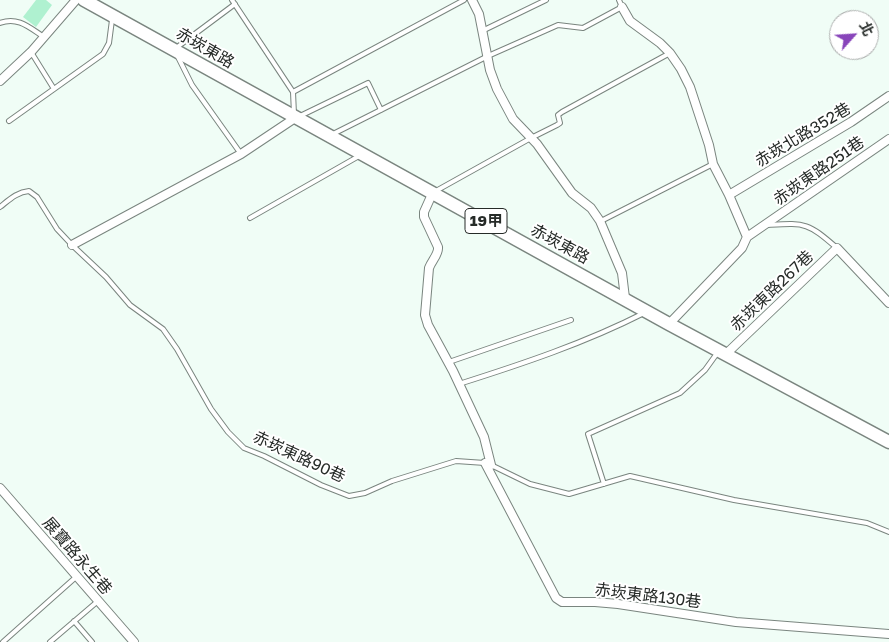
<!DOCTYPE html>
<meta charset="utf-8">
<style>
body{margin:0}
#map{position:relative;width:889px;height:642px;overflow:hidden;background:#f0fdf6;font-family:"Golos Text","Noto Sans TC",sans-serif}
canvas{display:block}
.north{position:absolute;left:829px;top:10px;width:50px;height:50px;box-sizing:border-box;background:#fff;border:1px solid #a8aaa9;border-radius:50%;rotate:64deg;font-size:14px;font-weight:700;line-height:20px;text-align:center;color:#262b28}
.north::after{content:'';display:block;margin:auto;width:18px;height:22px;background:#8845ba;clip-path:polygon(50% 0,100% 100%,50% 72%,0 100%)}
</style>
<div id="map">
<canvas width="889" height="642"></canvas>
<div class="north">北</div>
</div>
<script>
const context = document.querySelector('canvas').getContext('2d');
context.lineJoin = 'round';
function paint(path, color) { context.fillStyle = color; context.fill(path, 'evenodd'); }
function trace(path, color, width, dash) { context.strokeStyle = color; context.lineWidth = width; context.lineCap = dash ? 'butt' : 'round'; context.setLineDash(dash || []); context.stroke(path); }
function write(font, color, halo, rows, align = 'center') {
  context.font = font + ' "Golos Text","Noto Sans TC",sans-serif'; context.lineWidth = 4; context.setLineDash([]); context.textBaseline = 'middle'; context.strokeStyle = halo; context.fillStyle = color; for (const [text, x, y, turn = 0] of rows) {
    context.save(); context.translate(x, y); context.rotate((+turn || 0) * Math.PI / 180); context.textAlign = isNaN(turn) ? turn : align; if (halo) context.strokeText(text, 0, 0); context.fillText(text, 0, 0); context.restore();
  }
}
paint(new Path2D(`
 M36,0H46L52,5L36,27L23,17Z`), '#aff1d0');
const service = new Path2D(`
 M232,0L293,92
 M0,23C18,16 30,28 44,37
 M482,31L546,0
 M176,48L235,4
 M31,52L54,89
 M177,55L192,85L241,154
 M293,92L464,0
 M293,92L294,114
 M300,116L368,83L381,110
 M9,121L103,54L109,43L112,20
 M333,134L488,56L558,25L583,28L622,7L619,0
 M434,192L531,138L557,125L560,123L558,115L562,112L670,53
 M0,207C9,200 17,192 29,191L37,197L57,229L72,245L106,277L130,305L163,329L177,349L211,409L228,432L244,448L264,456L321,485L349,496L365,493L392,481L456,461L485,463
 M250,218L359,156
 M601,221L713,164
 M767,225C806,223 807,222 837,248
 M449,362L571,320
 M459,384C522,364 585,343 644,313
 M491,465L530,484L569,494L630,476L734,500L867,523L889,532
 M604,484L588,434L680,393L705,370L718,352
 M74,621L92,642
 M3,642L76,577
 M50,642L98,601`);
const minor = new Path2D(`
 M472,0L479,14L490,70L497,89L513,119L537,144L572,193L591,208L600,221L622,273L625,298
 M622,7L630,21L660,43L670,53L681,69L690,87L709,145L713,164L729,195L747,237
 M0,81L31,52L76,0
 M433,192L424,212V217L438,247C439,254 432,260 429,268L425,315L428,325L453,371L484,437L491,465
 M729,195L851,122L889,96
 M72,245L241,154L295,118
 M669,324L742,248L747,237L889,139
 M726,354L837,248L889,303
 M485,463L556,598L562,602H595L618,604L736,622L889,634
 M0,488L134,642`);
const primary = new Path2D(`
 M84,0L669,324L889,442`);
trace(service, '#7a857f', 6);
trace(minor, '#7a857f', 10);
trace(primary, '#7a857f', 15);
trace(service, '#fff', 4);
trace(minor, '#fff', 8);
trace(primary, '#fff', 12);
for (const [x, y, w] of [
 [486,221,42]
]) { const box = new Path2D(); box.roundRect(x - w / 2, y - 12.5, w, 25, 4); context.fillStyle = '#fff'; context.fill(box); trace(box, '#262b28', 1); }
write('bold 15px', '#262b28', null, [
 ["19甲",486,221]
]);
write('16px', '#262b28', '#fff', [
 ["赤崁東路",205,48,30],
 ["赤崁北路352巷",803,135,-31],
 ["赤崁東路251巷",819,171,-35],
 ["赤崁東路",560,244,29],
 ["赤崁東路267巷",772,291,-44],
 ["赤崁東路90巷",299,457,25],
 ["展寶路永生巷",77,556,49],
 ["赤崁東路130巷",648,596,7]
]);
</script>
